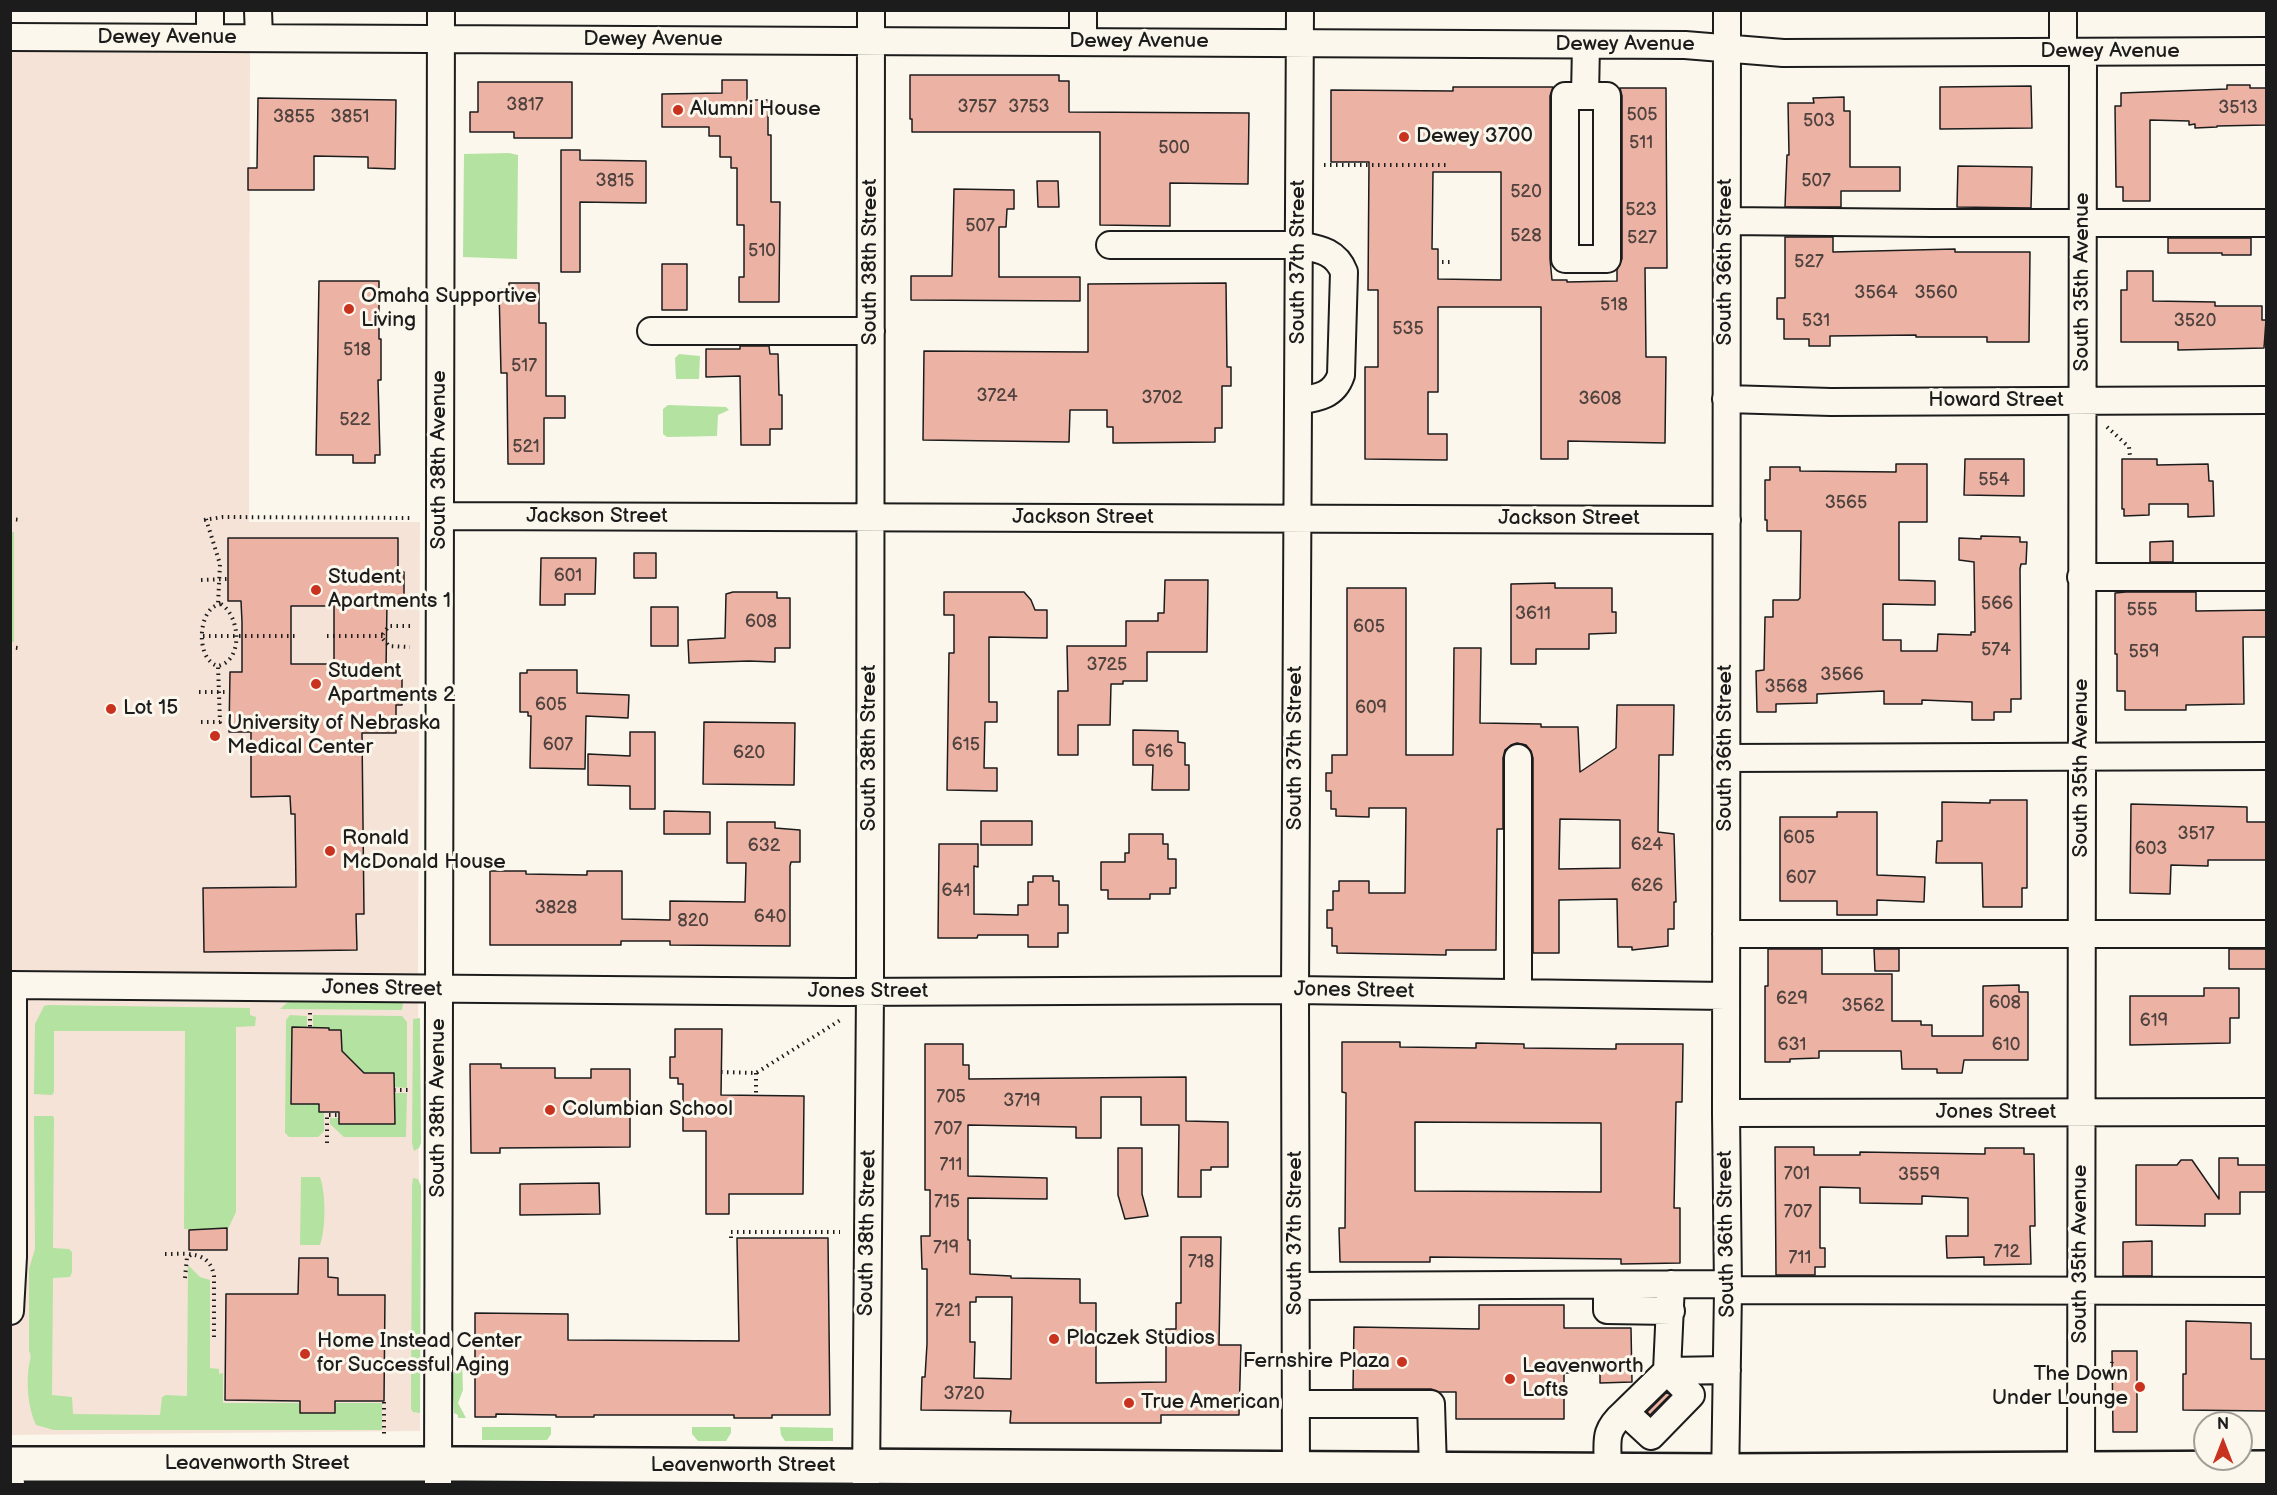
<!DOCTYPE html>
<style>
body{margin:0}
#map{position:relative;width:2277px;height:1495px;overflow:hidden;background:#fbf7ec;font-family:"Balsamiq Sans",sans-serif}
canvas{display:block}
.frame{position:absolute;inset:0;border:12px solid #1c1c1c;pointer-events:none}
.north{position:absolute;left:2193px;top:1411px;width:60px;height:60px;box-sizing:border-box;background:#fbf7ec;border:2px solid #a29f99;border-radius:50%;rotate:0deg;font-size:16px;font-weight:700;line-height:24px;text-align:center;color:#1c1c1c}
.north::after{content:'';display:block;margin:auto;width:21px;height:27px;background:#c8321e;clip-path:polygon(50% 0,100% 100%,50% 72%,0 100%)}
</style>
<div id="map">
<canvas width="2277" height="1495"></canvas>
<div class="frame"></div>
<div class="north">N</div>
</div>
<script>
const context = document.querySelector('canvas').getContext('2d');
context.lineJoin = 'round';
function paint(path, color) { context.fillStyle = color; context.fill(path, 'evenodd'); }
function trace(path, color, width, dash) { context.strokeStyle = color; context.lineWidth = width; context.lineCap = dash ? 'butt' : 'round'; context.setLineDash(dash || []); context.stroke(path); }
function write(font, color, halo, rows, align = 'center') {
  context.font = font + ' "Balsamiq Sans",sans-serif'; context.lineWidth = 6; context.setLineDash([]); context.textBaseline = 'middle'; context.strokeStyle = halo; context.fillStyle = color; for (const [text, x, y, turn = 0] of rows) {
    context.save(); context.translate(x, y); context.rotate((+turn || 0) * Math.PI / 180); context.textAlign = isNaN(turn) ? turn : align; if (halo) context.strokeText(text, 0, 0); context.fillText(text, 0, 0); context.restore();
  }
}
paint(new Path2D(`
 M10,52L250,53L249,522H420L418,950L420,1431L11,1435Z`), '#f6e3d7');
paint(new Path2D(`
 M509,153L518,155L517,259L463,257L464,154Z
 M679,354L700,356L699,379H676L675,358Z
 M668,405L726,407L729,410L718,415L717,436L667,437L663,434V409Z
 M10,532H14V642H10Z
 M289,1001L395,1002L403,1003L402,1010L280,1009Z
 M48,1005L250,1008V1015L256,1017L255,1026L236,1027V1212L228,1229H184L185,1031H54V1092L52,1095L34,1094L35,1024L44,1006Z
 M290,1015L307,1016V1027L292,1028L291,1104H319V1112H324V1131L318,1137H289L285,1133L286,1020Z
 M313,1015L402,1016L407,1022V1088L394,1087V1073L348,1074L342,1054V1036L329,1031L328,1028H313Z
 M420,1018L421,1143L419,1148L414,1151L412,1143L413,1019Z
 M395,1093H407L406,1137H344L330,1124V1118H339V1124H395Z
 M34,1116H53L54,1118L53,1248L69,1249L72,1252V1272L70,1277L53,1278L52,1395L72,1397L73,1414L160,1415L162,1397L166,1395L187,1396L188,1265L200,1277L210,1280V1368L219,1369V1374L223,1373V1403H382V1430H54L36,1425C28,1408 26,1384 29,1365C30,1359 32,1357 29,1351V1269L35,1249Z
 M26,1119L28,1123V1249L24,1261V1123Z
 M301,1177H320C326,1194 326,1228 320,1245H300Z
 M413,1178L418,1179L421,1186L420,1413L413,1412L411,1409L412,1186Z
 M2090,1299H2096V1415H2090Z
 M462,1360L463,1390L458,1403L466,1418H458V1415L454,1413C454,1398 448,1367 462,1360Z
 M482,1427H551V1434L547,1440H482Z
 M692,1427H731V1433L726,1441H698L692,1434Z
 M780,1427L833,1428V1441H785L781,1435Z`), '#b3e2a1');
const building = new Path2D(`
 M910,75H1059V81H1069V112L1249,113L1248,184L1170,183V226L1100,225V132H912V119H910Z
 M722,80H747V100H768V135H771V202H780L779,302H739V277H744V225H737V168H731V157H720V136H709V127H662V94L722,93Z
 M478,82H572V138H514V132H470V112H478Z
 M2227,85H2250V88H2266V125L2217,126V127L2195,128V124L2189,125V121L2150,120V201H2123V187H2116L2115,106H2121V93L2227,89Z
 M2031,86L2032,128L1940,129V87Z
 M1453,87H1553L1550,96V259L1552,280H1567V282L1617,281V270L1622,259V96L1620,88H1666L1667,268H1645L1646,357H1666L1665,443L1568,441V459H1541V307H1438V392H1428V434H1447V460L1365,459V367H1378V290H1368L1369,162H1331V90L1453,91ZM1433,172H1501V280L1438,279V249H1432Z
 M1844,97V111H1850V167H1900V191H1841V207H1785L1787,155H1789L1788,103H1814L1813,98Z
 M258,98L396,100L395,169L368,168V157L314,156V190H248V168H257Z
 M561,150H580V160L646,161V203L580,202V272H561Z
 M1958,166L2032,167L2031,208L1957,207Z
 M1037,181H1058L1059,207H1038Z
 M954,189L1014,190V209H1007L1006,227H999V277H1080V301L911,300V276H952Z
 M1785,237H1833V252L1955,249V252H2030L2029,342H1987V337H1916V335L1830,336V346H1809V339H1784V319H1777V298H1785Z
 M2168,238H2251V255H2222V253H2168Z
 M662,264H687V310H662Z
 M2127,271H2153V301L2215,302V306H2262V320H2266L2264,348L2178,350V342H2121V290H2127Z
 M319,281H379V339H381V380H378L380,455H375V463H353V455H316Z
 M509,283H539V323H546V396H565V418H544V464H508L507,379V373H501L499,289H509Z
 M1226,283L1227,367H1231V386H1222V428H1215V442L1113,443V427H1107V410H1070L1069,442L923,440L924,351L1088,352V284Z
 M740,346H769L770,354H778L779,395H782V429H770V445H741L740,376L706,377V349H740Z
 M1965,459H2024V496L1964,495Z
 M2122,459H2157V465L2208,464L2209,481H2213L2214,516L2188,517V504H2149V515L2124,516V509H2122Z
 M1896,464H1927V522H1899V580L1935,581V605L1883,604V640H1901V651H1937L1938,634L1971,635V632H1975L1974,562L1959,560V538L1981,539V536L2020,537V542H2027L2026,564H2021L2020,569L2021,699H2011V712H1994V720H1972V702L1922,700V704H1884V691L1817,694V703L1776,704V712H1757L1756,671L1764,670L1765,617H1773V600H1798L1800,598L1801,531H1767V520H1765V480H1770V467H1800V471L1896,472Z
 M228,538H398V572H404V602H387L386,670H397V675H402V705H396V733H362L364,914H356L357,950L204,952L203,888L296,887L295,814H291L290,796L251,797V732H229L230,672H242V622L241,601H228ZM291,606H334V664H291Z
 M2173,541V562H2150V542Z
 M634,553H656V578H634Z
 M541,558H596L595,594H565V605H540Z
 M1165,580H1208L1207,652H1147V681H1123V684H1111L1110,725H1078V755H1058V691H1068L1067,646H1126V621H1158V613H1164Z
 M1555,583V588H1612V612H1616V633L1589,634V649H1536V664H1511V584Z
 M1347,588H1406V755H1453L1454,648H1481L1480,723L1541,724V727H1578L1580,772L1616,748L1617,705H1674L1673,755H1659L1658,832L1674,834L1676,902H1674V929H1668V946L1632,950V947H1618L1617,899L1559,900V953H1533V758L1531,751L1526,745L1517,743L1511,745L1505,750L1503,758V829H1497L1496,950H1446V955L1337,953V946H1332V928H1327V910H1333V891H1339V881H1369V893H1405L1406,808H1369V817L1336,816V809H1331V791H1326V773H1332V755H1347ZM1560,819L1620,820V868L1559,869Z
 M733,592H777V598H790V648H775V662L749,661L689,663L688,640L725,638L726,594Z
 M944,592H1024L1031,600L1035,610H1047V638L989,637V702H997V722H985L984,768H997V791L947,790L949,653H954V615H944Z
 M2126,592H2196V611L2266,610V637H2243L2244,704L2186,705V710H2125V691H2117V654H2115V593Z
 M651,607H678V646H651Z
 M527,670H577V693L629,695L628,718L586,716L585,769L530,768L531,716H528V712H520V673H527Z
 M704,722L795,723L794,785L703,784Z
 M1133,730L1178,731V742L1185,743V765H1189V790H1152L1153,765H1133Z
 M630,732H655V809H630V786L588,785V754L630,756Z
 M1990,800H2027V888H2022V907H1983L1982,863H1936L1937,841H1942V802L1990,803Z
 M2131,804L2247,807V822H2266V860H2208V866L2171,865L2170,894L2130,893Z
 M664,811L710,812V834H664Z
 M1837,812H1877V875L1925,877L1924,902L1877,900V915H1837V901H1780V817H1837Z
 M981,821H1032V845H981Z
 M727,822H775V828L800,830V862H791L790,866V946L670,945V941H621V945H490V871H526V874L587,875V871H622V919L670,920V901L745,902L746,863H727Z
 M1129,834H1163V844H1168V859H1176V888H1170V894H1150V899H1108V890H1101V862H1125V853H1129Z
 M939,844H978V867L974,866V914L1018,915V905H1028V882H1033V876H1053V881H1059V905H1068V933H1058V947H1028V935H978L977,938H938Z
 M1768,949H1822V974H1892V1021H1921V1025H1932V1036H1983V986L2019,985V992H2028V1060H1964L1962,1073H1937V1069H1902L1901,1051H1819V1058L1790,1059V1062H1765V986H1768Z
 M1874,949H1899V971H1875Z
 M2229,949H2266V969H2229Z
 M2204,988H2239V1018H2230V1043L2130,1045V996H2204Z
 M292,1027L329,1028V1030H341L342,1051L364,1073H394L395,1124H339V1112H319V1104H291Z
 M675,1029H722L721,1095L804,1096L803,1194H729V1214H706V1131H683V1084H678V1078H670V1057H675Z
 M1342,1042H1400V1047L1476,1048V1043L1524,1044V1048L1616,1049V1044H1683L1682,1102H1676L1674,1208H1680V1263L1621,1264V1259L1430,1257V1262H1340L1339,1228H1345L1346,1093L1342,1092ZM1415,1122L1601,1123V1192L1415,1191Z
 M925,1044H963V1065H969V1079L1186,1077V1121L1228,1122V1167H1211V1170H1201V1197H1178L1179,1125H1141V1097H1101V1138H1076V1127L968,1125V1176L1047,1178V1199L968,1198V1240H970V1274L1011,1276V1278L1080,1279V1303H1096V1383L1166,1382V1329H1176V1303H1181V1237H1221L1219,1345H1241L1239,1415H1161V1423H1010L1011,1411L921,1410L922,1377H925L927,1344V1269H922L921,1236H930V1190H925ZM976,1297H1012L1011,1379L974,1378L975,1342H970V1302H976Z
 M470,1064H501V1068H555V1078H591V1069H630V1147L500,1148V1153H471Z
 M1775,1147H1814V1155H1860V1152L1985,1154V1148H2024V1154H2034L2035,1226H2030L2031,1264L1984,1265V1257L1947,1258L1946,1236H1968V1198L1922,1196V1204L1860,1203V1188L1820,1187V1248H1825V1267H1815V1275H1776Z
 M1118,1148H1142V1194L1148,1216L1125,1219L1118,1195Z
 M2219,1158H2238V1165H2266V1192H2240V1214H2205V1226L2136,1225V1165H2177L2181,1160H2192L2219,1199Z
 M599,1183L600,1214L520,1215V1184Z
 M227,1228V1250H189V1230Z
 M737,1238H828L830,1415H772V1418H734V1415H594V1417H556V1415L496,1414V1417H475V1313L568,1314V1340L739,1341Z
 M2152,1241V1276H2123V1242Z
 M299,1258H328V1277L338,1278V1295H385L384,1401H335V1413H300V1401L225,1400L226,1294H298Z
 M1479,1305H1564V1328H1631L1632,1382L1600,1383V1373H1564V1419H1456V1392H1439L1431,1389H1353L1354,1327L1479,1329Z
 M2186,1321L2251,1323V1359H2266V1411L2183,1410V1374H2186Z
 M2112,1351H2137V1432H2113Z
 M1667,1392L1670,1395L1650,1415L1647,1412Z`);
paint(building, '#ecb3a5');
trace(building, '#1c1c1c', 1.5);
const minor = new Path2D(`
 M210,10V38
 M258,10L259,38
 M2063,10V52
 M10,37L1685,45L1783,53L2266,51
 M1083,42V10
 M1565,96H1607V259H1565Z
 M1585,96L1586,45
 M1727,221L1932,223H2266
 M1110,245H1299C1319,249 1336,251 1344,272L1341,375C1334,396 1317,398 1298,401
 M651,331H871
 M1726,399L1831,402L2266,400
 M440,516L1727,520
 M2081,577H2266
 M1726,758L2266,756
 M1726,934H2266
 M10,985L843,992L1295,990L1726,996
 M1518,993V758
 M1726,1113L2266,1112
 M1671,1284L1667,1371L1727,1370
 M1607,1285V1310L1671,1311
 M1296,1286L1727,1284
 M1728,1290L2266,1291
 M10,1311L13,1257V985
 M1667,1371L1691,1395L1651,1436L1625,1412Z
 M1297,1404H1431L1433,1469
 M1608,1470C1608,1441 1602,1432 1625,1412
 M10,1475L11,1484
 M438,1484L441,10
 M866,1484L870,992L871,10
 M1296,1484L1295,990L1300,10
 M1725,1484L1728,1290L1726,1113L1727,10
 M2081,1484L2083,52`);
const major = new Path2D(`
 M10,1464H463L1725,1471L2266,1468`);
trace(minor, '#1c1c1c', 30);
trace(major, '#1c1c1c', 38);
trace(new Path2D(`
 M756,10V13
 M1324,165H1449
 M1442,262H1451
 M2107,427L2129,447L2130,456
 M10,519L22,520
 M206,519L220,564L218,604
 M204,520L223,517L411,518
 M201,580L228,579
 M221,604C240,616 244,660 218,666C195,660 197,607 221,604Z
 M410,626H389L383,634V639L389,646L410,647
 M203,636H296
 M327,636H383
 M10,647L18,648
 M199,692H230
 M201,722H220L218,666
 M310,1013V1028
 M721,1072L756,1073L842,1019
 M756,1073V1096
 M394,1090H410
 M327,1143V1115H339
 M731,1238V1232H840
 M165,1254C186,1254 210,1250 214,1276V1341
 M185,1278L187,1257L191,1255
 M2111,1369L2112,1362
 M384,1402V1434`), '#1c1c1c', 4, [1.5, 4.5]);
trace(minor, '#fbf7ec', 26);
trace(major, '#fbf7ec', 33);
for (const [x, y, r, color] of [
 [678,110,6,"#c8321e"],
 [1404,137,6,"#c8321e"],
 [349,309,6,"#c8321e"],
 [316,590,6,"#c8321e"],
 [316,684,6,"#c8321e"],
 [111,709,6,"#c8321e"],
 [215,736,6,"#c8321e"],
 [330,851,6,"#c8321e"],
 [550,1110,6,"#c8321e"],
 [1054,1339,6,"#c8321e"],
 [305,1354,6,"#c8321e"],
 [1402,1362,6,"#c8321e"],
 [1510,1379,6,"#c8321e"],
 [2140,1387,6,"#c8321e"],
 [1129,1403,6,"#c8321e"]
]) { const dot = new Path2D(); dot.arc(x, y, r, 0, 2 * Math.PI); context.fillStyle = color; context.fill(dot); trace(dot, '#fbf7ec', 2); }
write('18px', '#50423e', null, [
 ["3817",525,105],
 ["3757",977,107],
 ["3753",1029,107],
 ["3513",2238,108],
 ["505",1642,115],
 ["3855",294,117],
 ["3851",350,117],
 ["503",1819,121],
 ["511",1641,143],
 ["500",1174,148],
 ["3815",615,181],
 ["507",1816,181],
 ["520",1526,192],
 ["523",1641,210],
 ["507",980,226],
 ["528",1526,236],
 ["527",1642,238],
 ["510",762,251],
 ["527",1809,262],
 ["3564",1876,293],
 ["3560",1936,293],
 ["518",1614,305],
 ["531",1816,321],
 ["3520",2195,321],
 ["535",1408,329],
 ["518",357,350],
 ["517",524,366],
 ["3724",997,396],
 ["3702",1162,398],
 ["3608",1600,399],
 ["522",355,420],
 ["521",526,447],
 ["554",1994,480],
 ["3565",1846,503],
 ["601",568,576],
 ["566",1997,604],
 ["555",2142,610],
 ["3611",1533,614],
 ["608",761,622],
 ["605",1369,627],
 ["574",1996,650],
 ["559",2144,652],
 ["3725",1107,665],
 ["3566",1842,675],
 ["3568",1786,687],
 ["605",551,705],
 ["609",1371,708],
 ["607",558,745],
 ["615",966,745],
 ["616",1159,752],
 ["620",749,753],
 ["3517",2196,834],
 ["605",1799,838],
 ["624",1647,845],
 ["632",764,846],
 ["603",2151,849],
 ["607",1801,878],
 ["626",1647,886],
 ["641",956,891],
 ["3828",556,908],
 ["640",770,917],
 ["820",693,921],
 ["629",1792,999],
 ["608",2005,1003],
 ["3562",1863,1006],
 ["619",2154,1021],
 ["631",1792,1045],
 ["610",2006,1045],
 ["705",951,1097],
 ["3719",1022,1101],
 ["707",948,1129],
 ["711",951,1165],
 ["701",1797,1174],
 ["3559",1919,1175],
 ["715",947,1202],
 ["707",1798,1212],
 ["719",946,1248],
 ["712",2007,1252],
 ["711",1800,1258],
 ["718",1201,1262],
 ["721",948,1311],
 ["3720",964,1394]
]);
write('21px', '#1c1c1c', '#fbf7ec', [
 ["Dewey Avenue",167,38],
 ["Dewey Avenue",653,40],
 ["Dewey Avenue",1139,42],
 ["Dewey Avenue",1625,45],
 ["Dewey Avenue",2110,52],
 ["South 38th Street",871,262,-90],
 ["South 37th Street",1299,262,-90],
 ["South 36th Street",1726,262,-90],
 ["South 35th Avenue",2083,282,-90],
 ["Howard Street",1996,401],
 ["South 38th Avenue",440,460,-90],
 ["Jackson Street",597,517],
 ["Jackson Street",1083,518],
 ["Jackson Street",1569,519],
 ["South 38th Street",870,748,-90],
 ["South 37th Street",1296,748,-90],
 ["South 36th Street",1726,748,-90],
 ["South 35th Avenue",2082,768,-90],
 ["Jones Street",382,989,1],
 ["Jones Street",1354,991,1],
 ["Jones Street",868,992],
 ["South 38th Avenue",439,1108,-90],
 ["Jones Street",1996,1113],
 ["South 38th Street",868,1233,-89],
 ["South 37th Street",1296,1233,-90],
 ["South 36th Street",1727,1234,-91],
 ["South 35th Avenue",2081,1254,-90],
 ["Leavenworth Street",257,1464],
 ["Leavenworth Street",743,1466]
]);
write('21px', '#1c1c1c', '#fbf7ec', [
 ["Alumni House",690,110],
 ["Dewey 3700",1416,137],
 ["Omaha Supportive",361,297],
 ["Living",361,321],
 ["Student",328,578],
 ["Apartments 1",328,602],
 ["Student",328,672],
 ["Apartments 2",328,696],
 ["Lot 15",123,709],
 ["University of Nebraska",227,724],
 ["Medical Center",227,748],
 ["Ronald",342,839],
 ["McDonald House",342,863],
 ["Columbian School",562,1110],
 ["Placzek Studios",1066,1339],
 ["Home Instead Center",317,1342],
 ["for Successful Aging",317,1366],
 ["Fernshire Plaza",1390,1362,"right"],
 ["Leavenworth",1522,1367],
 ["Lofts",1522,1391],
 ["The Down",2128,1375,"right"],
 ["Under Lounge",2128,1399,"right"],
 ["True American",1141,1403]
], 'left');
</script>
